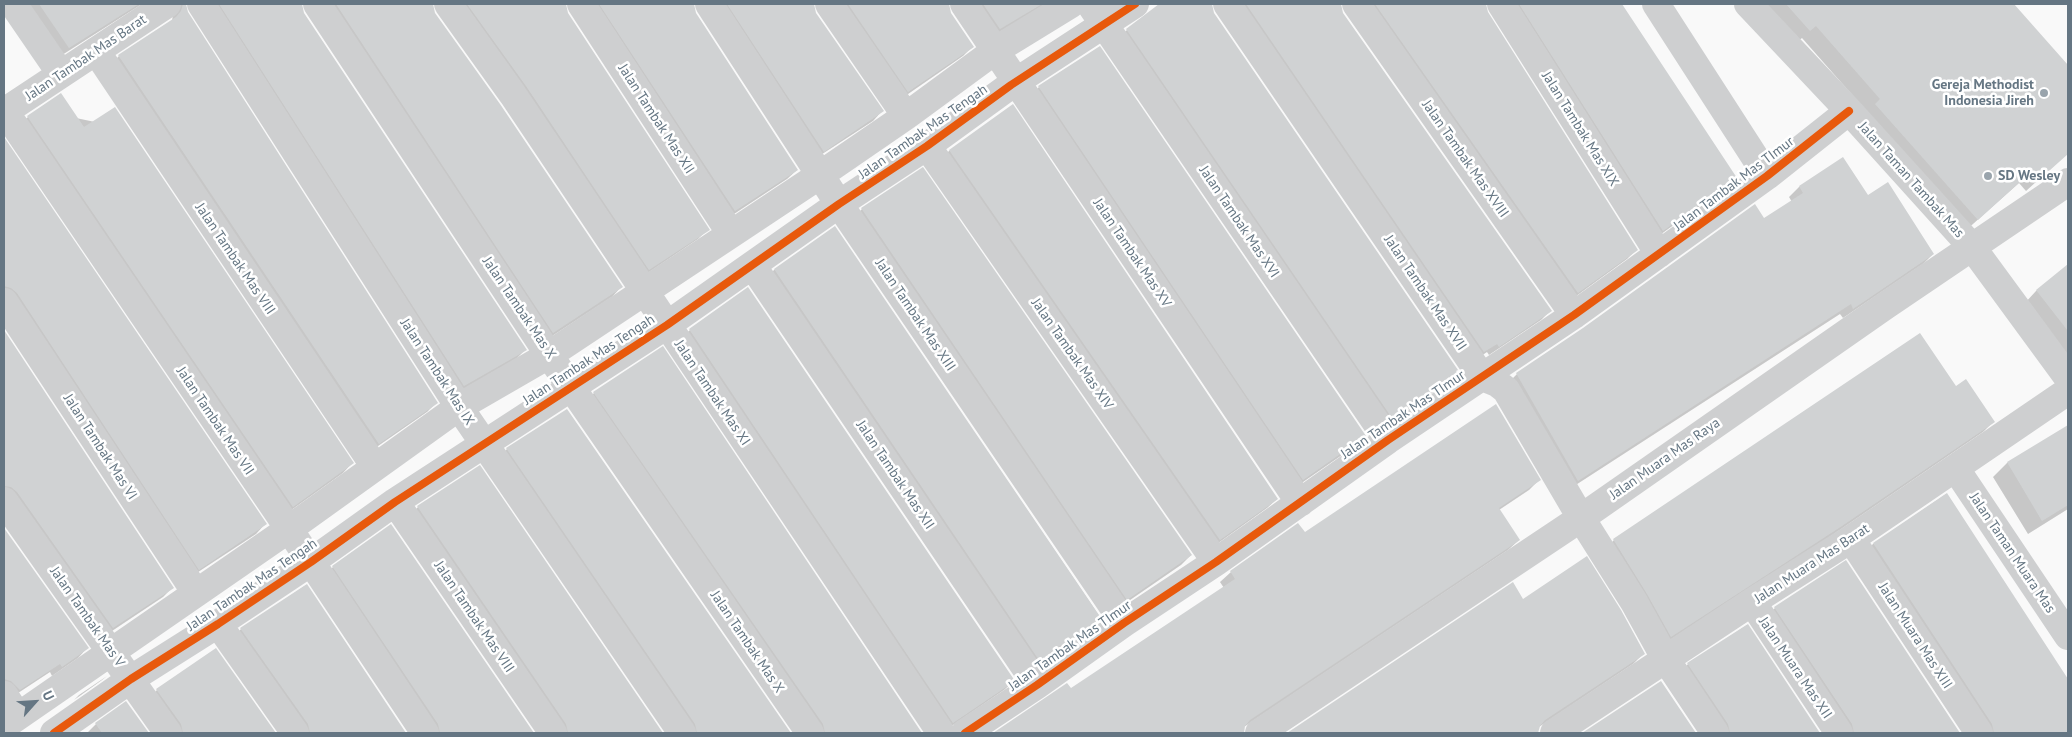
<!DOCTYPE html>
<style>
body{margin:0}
#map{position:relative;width:2072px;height:737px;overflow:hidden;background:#f9f9f9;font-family:"PT Sans",sans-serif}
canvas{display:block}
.frame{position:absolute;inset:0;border:5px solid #657683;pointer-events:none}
.north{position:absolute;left:10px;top:677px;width:50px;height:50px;-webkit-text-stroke:4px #fff;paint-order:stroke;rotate:64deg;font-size:14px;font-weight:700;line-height:20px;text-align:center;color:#657683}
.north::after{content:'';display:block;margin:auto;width:18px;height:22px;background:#657683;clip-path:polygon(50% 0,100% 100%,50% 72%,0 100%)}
</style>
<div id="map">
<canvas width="2072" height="737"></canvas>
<div class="frame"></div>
<div class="north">U</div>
</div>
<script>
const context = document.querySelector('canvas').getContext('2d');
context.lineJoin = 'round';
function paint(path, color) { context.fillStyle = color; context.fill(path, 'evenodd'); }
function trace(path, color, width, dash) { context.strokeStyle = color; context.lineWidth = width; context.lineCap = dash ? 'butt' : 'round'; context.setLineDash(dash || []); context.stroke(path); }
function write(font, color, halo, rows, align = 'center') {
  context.font = font + ' "PT Sans",sans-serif'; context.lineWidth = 5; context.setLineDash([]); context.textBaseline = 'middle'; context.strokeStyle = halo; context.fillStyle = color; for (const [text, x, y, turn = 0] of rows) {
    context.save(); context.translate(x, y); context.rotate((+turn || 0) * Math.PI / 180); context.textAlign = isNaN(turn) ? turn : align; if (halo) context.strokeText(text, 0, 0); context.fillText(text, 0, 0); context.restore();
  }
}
paint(new Path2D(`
 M16,4H142L59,57Z
 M169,4H184L187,13L436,403L427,412L368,453L109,66L119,56L172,21L173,14Z
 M203,4H300L303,13L525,350L516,359L454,395Z
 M319,4H431L434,14L621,287L612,297L543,342Z
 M450,4H564L567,13L708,229L698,239L639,279Z
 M583,4H692L695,13L797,170L787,179L725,220Z
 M711,4H812L815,13L882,111L873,121L813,160Z
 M831,4H947L950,13L972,47L963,56L898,101Z
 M966,4H1047L990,38Z
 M1163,4H1210L1213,13L1457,374L1447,383L1382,427L1117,39L1127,30Z
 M1229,4H1339L1342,14L1550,311L1541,320L1489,355L1487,352L1474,361Z
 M1358,4H1484L1487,13L1636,250L1627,259L1568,302Z
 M1503,4H1620L1736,178L1726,187L1653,240Z
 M1762,4H2012L2068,67V153L2026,191L2019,183L1964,232L1868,113L1802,38L1796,43Z
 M1039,87L1365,436L1355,446L1293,489L1029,97Z
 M1012,106L1277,499L1267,508L1210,549L940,160L949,151Z
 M28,117L76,118L95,122L352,463L343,473L283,516L18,126Z
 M4,140L265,524L256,534L189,578L4,299Z
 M1843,159L1868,196L1933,254L1923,264L1843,318L1840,314L1568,490L1507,384L1517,374L1792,202L1789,197L1799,187Z
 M923,169L1191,555L1181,565L1117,609L852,219L862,209Z
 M835,228L1100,617L1090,627L1048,656L1039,666L765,280L774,270Z
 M2068,266V361L2024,304L2036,291Z
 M748,289L1014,681L1004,690L943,732L680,339L690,330Z
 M4,332L172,588L163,597L103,637L4,499Z
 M1920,334L1955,388L1993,422L1983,432L1831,536L1661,646L1604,550L1614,540Z
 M662,348L921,733H812L584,403L594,393Z
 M567,410L790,733H684L497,459L507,449Z
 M2068,426V509L2028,534L1993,477L2007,463Z
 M480,467L662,733H555L408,517L418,507Z
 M1539,480L1529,490L1499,510L1519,540L1508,550L1244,727L1242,733H995L1067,684L1071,690L1224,588L1220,582L1231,572L1298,524L1304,534Z
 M1946,494L2068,681V733H1981L1863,554L1873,544Z
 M391,526L533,733H427L323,577L333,567Z
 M4,530L87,648L78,658L52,676L50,672L9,699L4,693Z
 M1846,562L1959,733H1841L1764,618L1775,608Z
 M1512,584L1523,601L1643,654L1633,664L1539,727L1537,733H1289Z
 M306,585L405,733H297L231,639L241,629Z
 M1747,625L1819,733H1717L1678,675L1688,664Z
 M216,650L275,733H170L147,700L157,690Z
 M107,676L102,680L74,700L79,695Z
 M1661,682L1695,733H1584Z
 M126,703L148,733H87L96,724Z`), '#0003');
paint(new Path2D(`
 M39,4H139L69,48Z
 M183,4H186L188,12L438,403L379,444L118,55L176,17L181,11Z
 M219,4H302L304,13L527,350L464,386Z
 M336,4H433L435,13L500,104L623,287L553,333Z
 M467,4H566L568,13L710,230L649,270L526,86Z
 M599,4H694L696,13L798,170L735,211Z
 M727,4H814L816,13L884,111L824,152Z
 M848,4H949L951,13L974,47L908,92Z
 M983,4H1042L1000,29Z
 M1159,4H1212L1214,13L1458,370L1456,371L1458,374L1392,418L1126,29Z
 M1246,4H1341L1343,13L1552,311L1499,347L1497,344L1484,352Z
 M1375,4H1486L1488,12L1638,250L1578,293Z
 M1519,4H1622L1737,178L1663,231Z
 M1786,4H2014L2068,65V154L2040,179L2032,171L1978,220L1875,104L1880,99L1816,26L1810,31Z
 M1100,46L1366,436L1303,480L1038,86Z
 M61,93L84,127L115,107L354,463L293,507L27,116Z
 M1013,104L1278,499L1220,540L949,150Z
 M4,137L267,524L199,570L17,293L11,288L4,286Z
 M1843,157L1868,195L1888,182L1934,254L1853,309L1851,304L1578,481L1516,373L1583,328L1755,204L1764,218L1803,193L1799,186Z
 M923,167L1192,555L1127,600L861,208Z
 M835,226L1101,618L1048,654L1050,657L1041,663L774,269Z
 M2068,264V331L2036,290Z
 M748,287L1015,681L953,723L689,329Z
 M4,330L174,588L113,628L17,492L11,487L4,486Z
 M1920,333L1956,386L1966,379L1995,422L1842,526L1671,637L1647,594L1613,539Z
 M663,346L922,733H825L823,724L593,392Z
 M1496,404L1541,480L1499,508L1520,540L1250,720L1245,726L1244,733H993L1067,683L1071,688L1235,579L1230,571L1298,523L1305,532Z
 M567,409L791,733H697L695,724L506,448Z
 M2068,425V505L2042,521L2007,462Z
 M480,465L663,733H568L566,724L417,506Z
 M1947,493L2068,679V733H1994L1992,724L1873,543Z
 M391,524L534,733H440L438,724L332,566Z
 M4,528L89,648L62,667L60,664L20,690L11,681L4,679Z
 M1587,556L1621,610L1645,654L1545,720L1540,726L1538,733H1287L1513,582L1523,599Z
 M1846,560L1960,733H1854L1852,724L1774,607Z
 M307,584L406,733H310L308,724L240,628Z
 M1748,624L1820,733H1730L1728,724L1687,663Z
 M216,648L276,733H183L181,724L156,689Z
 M1661,681L1696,733H1582Z
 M126,701L149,733H102L95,723Z`), '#d0d2d3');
trace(new Path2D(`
 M13,4L61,74
 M201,4L459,407L682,733
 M317,4L549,355L810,733
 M448,4L513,95L941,733
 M581,4L731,234
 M709,4L839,204L1124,623
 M829,4L906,116
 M964,4L1300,503
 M1090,4L1388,440
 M1227,4L1482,377L1497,383L1506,390L1581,518L1634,602L1665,658L1715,733
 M1356,4L1574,315
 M1501,4L1659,254
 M1656,4L1767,176
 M1748,4L1849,111L1972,247L2068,378
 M96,51L375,467
 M4,110L289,529L425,733
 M4,112L167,4
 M927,146L1216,562
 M752,265L1037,685
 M4,302L196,593
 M1956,469L2068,636
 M4,501L168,733
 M395,502L553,733
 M1851,539L1979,733
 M1752,602L1839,733
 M218,624L295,733
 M4,695L18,716
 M4,726L289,529L459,407L549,355L820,175L906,116L996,50L1071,4
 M54,733L131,679L218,624L311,562L395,502L667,325L839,204L927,146L1011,85L1135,4
 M965,733L1037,685L1124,623L1216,562L1388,440L1574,315L1767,176L1849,111
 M1259,733L1581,518L1885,306L2068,182
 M1554,733L1752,602L1851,539L2068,391`), '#cecfd0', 28);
trace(new Path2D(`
 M54,733L131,679L218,624L311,562L395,502L667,325L839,204L927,146L1011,85L1135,4
 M965,733L1037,685L1124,623L1216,562L1388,440L1574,315L1767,176L1849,111`), '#e8590c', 8);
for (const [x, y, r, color] of [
 [2044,93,5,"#99a4ac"],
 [1988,176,5,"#99a4ac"]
]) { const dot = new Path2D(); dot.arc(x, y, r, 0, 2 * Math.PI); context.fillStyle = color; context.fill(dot); trace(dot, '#fff', 2); }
write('14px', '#657683', '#fff', [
 ["Jalan Tambak Mas Barat",86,58,-34],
 ["Jalan Tambak Mas XII",656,119,57],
 ["Jalan Tambak Mas XIX",1580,129,58],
 ["Jalan Tambak Mas Tengah",923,132,-35],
 ["Jalan Tambak Mas XVIII",1465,159,55],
 ["Jalan Taman Tambak Mas",1911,180,48],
 ["Jalan Tambak Mas TImur",1734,184,-37],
 ["Jalan Tambak Mas XVI",1239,222,56],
 ["Jalan Tambak Mas XV",1132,253,56],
 ["Jalan Tambak Mas VIII",235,259,56],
 ["Jalan Tambak Mas XVII",1425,293,56],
 ["Jalan Tambak Mas X",519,308,56],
 ["Jalan Tambak Mas XIII",915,315,56],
 ["Jalan Tambak Mas XIV",1072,354,55],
 ["Jalan Tambak Mas Tengah",589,360,-33],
 ["Jalan Tambak Mas IX",437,372,57],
 ["Jalan Tambak Mas XI",712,393,56],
 ["Jalan Tambak Mas TImur",1403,415,-34],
 ["Jalan Tambak Mas VII",215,421,56],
 ["Jalan Tambak Mas VI",100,447,57],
 ["Jalan Muara Mas Raya",1665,459,-35],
 ["Jalan Tambak Mas XII",895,475,56],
 ["Jalan Taman Muara Mas",2012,553,56],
 ["Jalan Muara Mas Barat",1812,564,-33],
 ["Jalan Tambak Mas Tengah",252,585,-34],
 ["Jalan Tambak Mas V",87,617,55],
 ["Jalan Tambak Mas VIII",474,617,56],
 ["Jalan Muara Mas XIII",1915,636,57],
 ["Jalan Tambak Mas X",747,642,56],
 ["Jalan Tambak Mas TImur",1070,646,-35],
 ["Jalan Muara Mas XII",1795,668,56]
]);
write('bold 14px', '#657683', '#fff', [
 ["Gereja Methodist",2034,85],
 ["Indonesia Jireh",2034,101],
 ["SD Wesley",1998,176,"left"]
], 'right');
</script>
